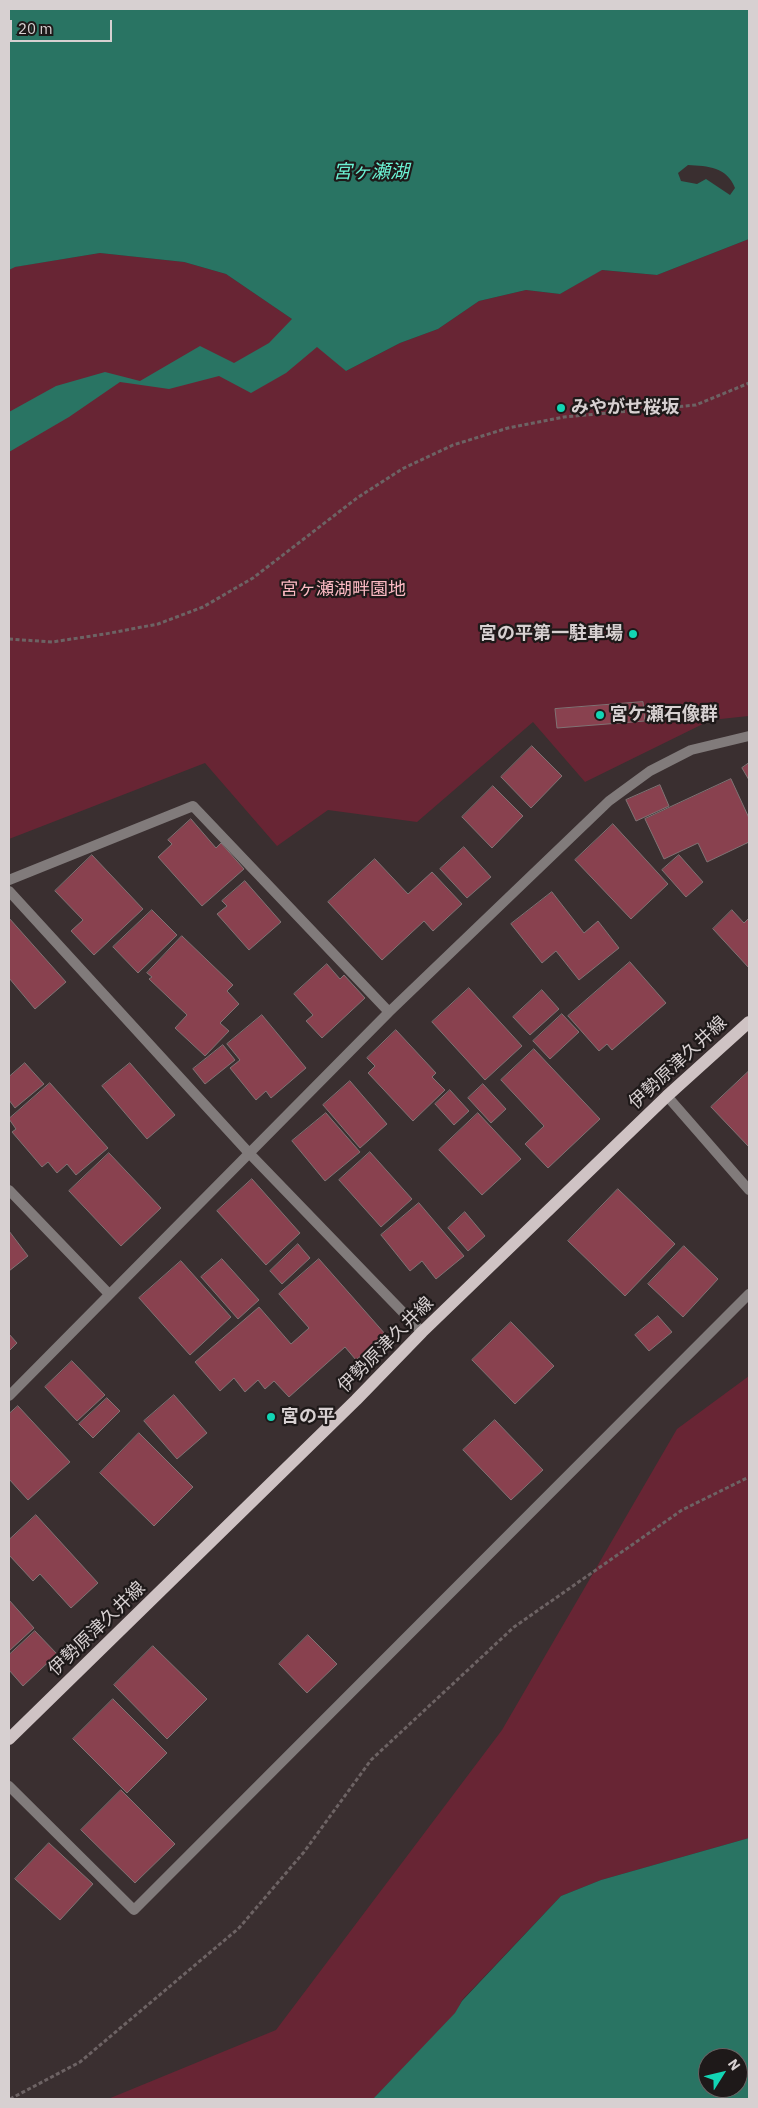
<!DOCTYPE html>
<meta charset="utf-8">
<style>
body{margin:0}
#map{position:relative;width:758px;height:2108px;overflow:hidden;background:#3a2f30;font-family:"IBM Plex Sans",sans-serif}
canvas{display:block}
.frame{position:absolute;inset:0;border:10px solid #d7d0d1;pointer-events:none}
.north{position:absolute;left:698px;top:2048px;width:50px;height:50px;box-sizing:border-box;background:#1e1919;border:1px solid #686263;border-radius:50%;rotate:54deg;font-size:14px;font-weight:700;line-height:20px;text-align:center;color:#d7d0d1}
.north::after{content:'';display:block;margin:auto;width:18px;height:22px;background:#12d5b4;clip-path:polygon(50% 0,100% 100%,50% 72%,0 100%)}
.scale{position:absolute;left:10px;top:20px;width:102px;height:22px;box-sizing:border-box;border:2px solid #d7d0d1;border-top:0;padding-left:6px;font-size:15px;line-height:18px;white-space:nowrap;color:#d7d0d1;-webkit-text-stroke:4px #1e1919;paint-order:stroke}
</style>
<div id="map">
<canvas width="758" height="2108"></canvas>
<div class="frame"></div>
<div class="north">N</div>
<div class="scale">20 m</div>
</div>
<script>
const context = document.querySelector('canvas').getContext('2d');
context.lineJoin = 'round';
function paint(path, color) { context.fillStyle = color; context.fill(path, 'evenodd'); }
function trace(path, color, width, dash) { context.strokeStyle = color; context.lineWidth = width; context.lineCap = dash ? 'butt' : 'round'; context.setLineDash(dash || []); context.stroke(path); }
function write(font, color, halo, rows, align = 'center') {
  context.font = font + ' "IBM Plex Sans","Noto Sans JP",sans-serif'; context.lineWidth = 4.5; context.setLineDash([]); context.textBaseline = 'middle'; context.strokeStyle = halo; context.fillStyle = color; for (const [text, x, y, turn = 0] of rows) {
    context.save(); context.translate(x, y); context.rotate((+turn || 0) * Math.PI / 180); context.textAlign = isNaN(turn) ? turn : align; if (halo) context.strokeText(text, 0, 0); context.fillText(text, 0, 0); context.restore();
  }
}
paint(new Path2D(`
 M749,239V716L711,720L585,782L533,722L417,822L328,810L277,846L205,763L9,839V270L14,267L100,253L184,262L226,274L292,319L346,371L400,343L438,329L479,301L526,290L560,294L601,270L657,275Z
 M749,1376V1838L601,1880L561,1896L462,2000L456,2013L373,2099H108L276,2030L502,1730L677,1429Z`), '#682534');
paint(new Path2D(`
 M9,9H749V239L657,275L602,270L560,294L526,290L479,301L438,329L400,343L346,371L317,347L286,373L251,393L219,376L169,389L120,382L69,417L9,452V412L56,386L105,372L140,381L200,346L234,363L269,343L292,319L226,274L184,262L100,253L15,267L9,270ZM688,165C708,166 727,167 735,188L730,195L706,179L697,184L681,181L678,173Z
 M749,1838V2099H373L455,2013L462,2001L561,1896L601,1880ZM708,2058H738V2088H708Z`), '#297463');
const building = new Path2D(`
 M643,702L645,721L557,728L555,709Z
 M532,746L562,776L531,808L501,777Z
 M749,763V780L742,768Z
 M731,779L749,818V842L707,862L698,843L664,859L645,819Z
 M660,785L669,806L636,821L626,800Z
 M493,786L523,816L492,848L462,817Z
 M191,819L216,848L221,843L244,869L202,906L158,857L172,844L168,840Z
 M613,824L668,884L631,919L575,860Z
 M464,847L491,877L467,898L440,869Z
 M92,855L143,909L94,955L71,931L83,920L55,891Z
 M679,855L703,882L686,897L662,870Z
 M375,859L408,894L432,872L462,904L433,931L424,921L382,960L328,902Z
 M245,881L281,922L249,950L217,914L227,906L222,901Z
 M552,892L584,933L598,921L619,948L579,980L556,951L542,963L511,924Z
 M152,910L177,935L138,973L113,947Z
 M732,910L744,923L749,918V968L713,929Z
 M9,918L66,982L35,1009L9,978Z
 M182,936L233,985L227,991L239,1004L220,1023L229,1031L205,1056L175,1028L187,1015L149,979L152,977L147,973Z
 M630,962L666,1003L612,1050L607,1044L599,1051L568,1016Z
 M327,964L340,979L344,975L365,998L322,1038L306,1021L313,1015L294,994Z
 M469,988L522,1046L485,1080L432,1022Z
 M542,990L559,1009L530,1035L513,1017Z
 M562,1014L579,1032L550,1059L533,1041Z
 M262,1015L306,1068L271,1098L266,1091L256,1100L230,1068L240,1060L227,1044Z
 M396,1030L436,1073L432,1077L445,1090L413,1121L368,1073L375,1066L367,1058Z
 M223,1045L235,1060L205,1084L193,1069Z
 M534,1049L600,1119L548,1168L525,1144L544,1126L501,1080Z
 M25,1063L44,1084L15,1108L9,1100V1077Z
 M130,1063L175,1115L147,1139L102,1086Z
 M749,1071V1147L711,1107Z
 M350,1081L387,1124L360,1148L323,1105Z
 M50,1083L108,1148L76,1175L67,1164L57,1173L48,1162L42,1167L12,1132L16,1129L9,1119Z
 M483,1084L506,1109L491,1123L468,1098Z
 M450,1090L469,1111L454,1125L435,1104Z
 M326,1113L360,1152L325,1181L292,1141Z
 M478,1113L521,1159L482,1195L439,1150Z
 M370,1152L412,1199L381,1227L339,1180Z
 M109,1153L161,1208L121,1246L69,1191Z
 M252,1179L300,1233L266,1265L217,1211Z
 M618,1189L675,1244L625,1296L568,1241Z
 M419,1203L464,1256L436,1279L422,1261L410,1271L381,1235Z
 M465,1212L485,1236L468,1251L448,1228Z
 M9,1231L28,1256L9,1271Z
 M298,1244L310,1258L282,1284L270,1271Z
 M684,1246L718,1279L683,1317L648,1284Z
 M222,1259L259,1300L238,1319L201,1277Z
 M319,1259L386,1335L356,1360L345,1347L289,1397L274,1381L265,1389L258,1380L245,1392L234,1378L220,1391L195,1362L259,1307L291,1344L309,1328L279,1294Z
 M181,1261L231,1317L190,1355L139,1298Z
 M658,1316L672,1332L649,1351L635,1335Z
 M511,1322L554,1366L515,1404L472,1360Z
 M9,1334L17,1343L9,1351Z
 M72,1361L105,1395L77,1421L45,1387Z
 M174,1395L207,1433L177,1459L144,1421Z
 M107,1398L120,1411L93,1438L79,1424Z
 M18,1406L70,1462L28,1500L9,1479V1414Z
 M495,1420L543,1470L511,1500L463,1450Z
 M139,1433L193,1487L154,1526L100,1473Z
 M36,1515L98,1583L71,1608L40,1574L33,1581L9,1555V1540Z
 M9,1600L34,1628L9,1651Z
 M35,1631L57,1654L23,1686L9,1670V1655Z
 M308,1635L337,1664L307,1693L279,1664Z
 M153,1646L207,1699L167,1739L114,1685Z
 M113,1699L167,1753L127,1793L73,1739Z
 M121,1790L175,1844L135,1883L81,1830Z
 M49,1843L93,1884L60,1920L15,1879Z`);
paint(building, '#89414f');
trace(building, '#807374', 1);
trace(new Path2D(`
 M9,639L52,642L105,634L158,624L203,607L253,578L357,498L402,469L453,445L508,428L564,417L696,405L749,383
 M10,2099L80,2062L239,1928L304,1852L371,1760L514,1627L682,1510L749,1477`), '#6d6364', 3, [4, 2.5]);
trace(new Path2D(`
 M9,880L193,806L389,1012
 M9,891L249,1153L422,1332
 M667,1096L749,1190
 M9,1190L109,1294
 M9,1396L389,1012L609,801L650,771L691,750L749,736
 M9,1786L134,1910L749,1294`), '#817b7b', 10);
trace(new Path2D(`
 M9,1739L356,1400L422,1332L667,1096L749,1022`), '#cfc3c4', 12);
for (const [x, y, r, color] of [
 [561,408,5,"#12d5b4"],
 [633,634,5,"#12d5b4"],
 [600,715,5,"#12d5b4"],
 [271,1417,5,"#12d5b4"]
]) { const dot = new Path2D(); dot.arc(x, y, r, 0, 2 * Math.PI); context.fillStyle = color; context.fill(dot); trace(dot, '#1e1919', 2); }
write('bold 18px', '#d7d0d1', '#1e1919', [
 ["みやがせ桜坂",571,408],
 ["宮の平第一駐車場",623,634,"right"],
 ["宮ケ瀬石像群",610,715],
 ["宮の平",281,1417]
], 'left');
write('18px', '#fcbac3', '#1e1919', [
 ["宮ヶ瀬湖畔園地",343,590]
]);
write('18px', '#d7d0d1', '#1e1919', [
 ["伊勢原津久井線",678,1063,-43],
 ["伊勢原津久井線",386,1345,-45],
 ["伊勢原津久井線",97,1629,-44]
]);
write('italic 19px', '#6bf3d4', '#1e1919', [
 ["宮ヶ瀬湖",371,173]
]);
</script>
